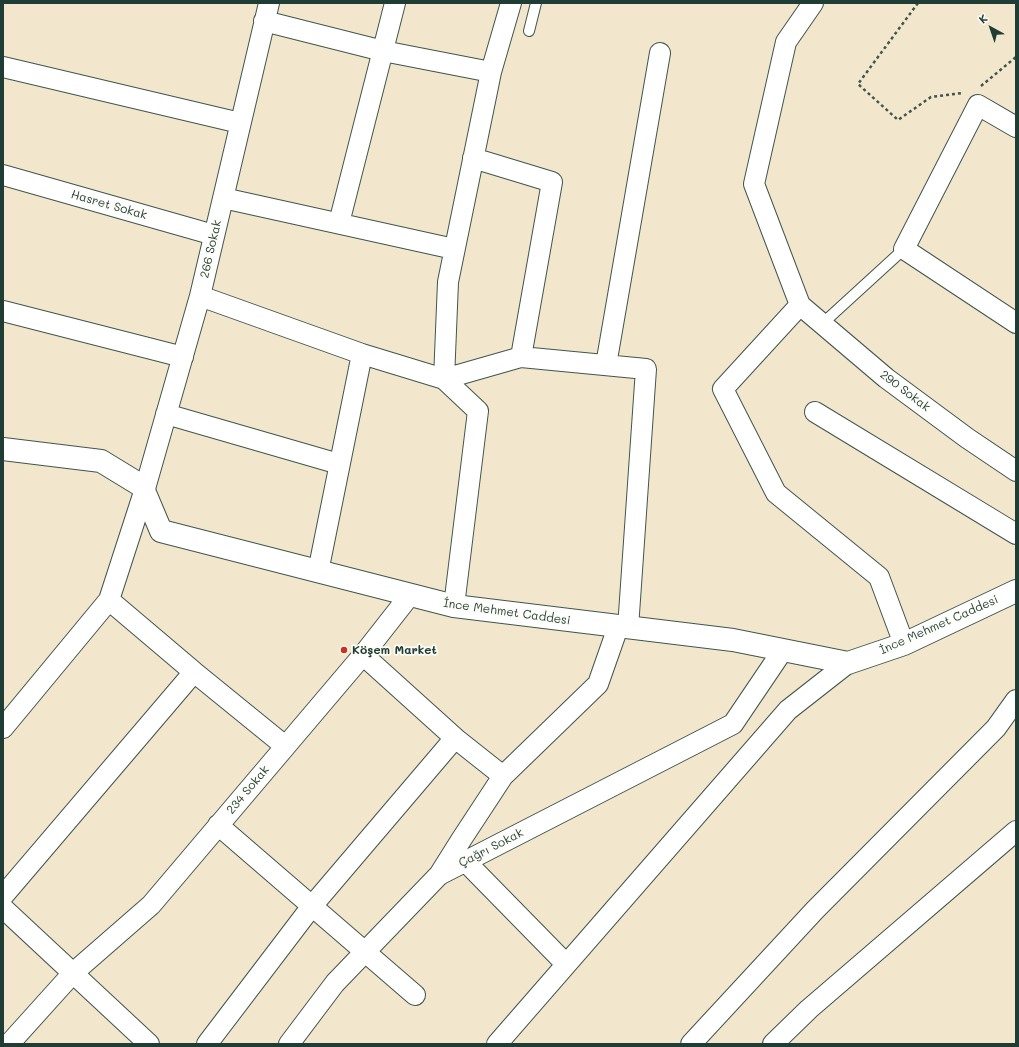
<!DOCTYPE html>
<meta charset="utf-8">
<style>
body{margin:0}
#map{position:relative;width:1019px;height:1047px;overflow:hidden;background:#f2e7cd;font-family:Mali,sans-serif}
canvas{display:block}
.frame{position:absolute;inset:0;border:4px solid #1f3d34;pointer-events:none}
.north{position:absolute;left:971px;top:8px;width:40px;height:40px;-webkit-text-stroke:3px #fdfcf7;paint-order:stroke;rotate:320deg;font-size:11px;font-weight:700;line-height:16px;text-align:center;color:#1f3d34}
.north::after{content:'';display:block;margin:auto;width:14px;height:18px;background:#1f3d34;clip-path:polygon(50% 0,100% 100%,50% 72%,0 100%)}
</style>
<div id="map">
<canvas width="1019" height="1047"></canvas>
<div class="frame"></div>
<div class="north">K</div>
</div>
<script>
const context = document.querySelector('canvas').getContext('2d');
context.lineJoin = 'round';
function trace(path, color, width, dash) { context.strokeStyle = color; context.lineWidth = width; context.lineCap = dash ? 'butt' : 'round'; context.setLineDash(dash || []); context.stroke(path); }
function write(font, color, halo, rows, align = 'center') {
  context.font = font + ' Mali,sans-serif'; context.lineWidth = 3.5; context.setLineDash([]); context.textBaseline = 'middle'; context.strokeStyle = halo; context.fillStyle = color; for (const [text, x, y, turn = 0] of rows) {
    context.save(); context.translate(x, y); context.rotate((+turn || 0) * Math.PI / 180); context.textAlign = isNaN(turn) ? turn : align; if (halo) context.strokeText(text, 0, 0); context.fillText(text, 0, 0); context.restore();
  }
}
const lane = new Path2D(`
 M529,31L536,3
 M822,324L904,249`);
const street = new Path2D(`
 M813,3L786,42L754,184L800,305L886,378L967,438L1016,471
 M264,21L383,51L491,72
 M3,67L240,123
 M1016,127L978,105L904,249L1016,323
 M473,158L552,182L521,357
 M3,175L214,235
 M223,198L454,249
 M339,223L395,3
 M200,296L362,354L444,379L521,357L646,369L628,628
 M800,305L723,389L776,493L879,577L904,644
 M3,311L183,357
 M606,365L660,53
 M815,412L1016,534
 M166,414L339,464
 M318,572L362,354
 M454,606L478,411L444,379L448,282L491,72L511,3
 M363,655L455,738L503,776L461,840L439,875L733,724L783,650
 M194,672L285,746
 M3,728L109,600L144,492L200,296L269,3
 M503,776L598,684L618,627
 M218,825L415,995
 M466,862L566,964
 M3,896L194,672L109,600
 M3,908L149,1044
 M9,1044L73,973L151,905L363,655L410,595
 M207,1044L312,906L455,738
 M289,1044L335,983L439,875
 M497,1044L788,710L848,663
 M691,1044L815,910L996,728L1016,700
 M773,1044L809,1009L1016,831`);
const secondary = new Path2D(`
 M3,449L101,461L142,486L161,531L454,606L733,640L848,663L904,644L1016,591`);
trace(lane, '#3f564b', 12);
trace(street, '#3f564b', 22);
trace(secondary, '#3f564b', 24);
trace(new Path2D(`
 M918,3L858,84L898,120L931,97L962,93
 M981,86L1016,57`), '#3f564b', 2.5, [3, 3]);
trace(lane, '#fff', 10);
trace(street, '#fff', 20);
trace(secondary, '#fff', 22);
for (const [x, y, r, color] of [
 [344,650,4,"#c8321e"]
]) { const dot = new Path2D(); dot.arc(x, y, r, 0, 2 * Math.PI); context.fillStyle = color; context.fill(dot); trace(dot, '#fdfcf7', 1.5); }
write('12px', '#1f3d34', '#fdfcf7', [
 ["Hasret Sokak",109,205,16],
 ["266 Sokak",211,249,-77],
 ["290 Sokak",905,391,37],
 ["İnce Mehmet Caddesi",507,612,8],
 ["İnce Mehmet Caddesi",939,625,-24],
 ["234 Sokak",248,790,-50],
 ["Çağrı Sokak",491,848,-27]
]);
write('bold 12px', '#1f3d34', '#fdfcf7', [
 ["Köşem Market",352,650]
], 'left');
</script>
